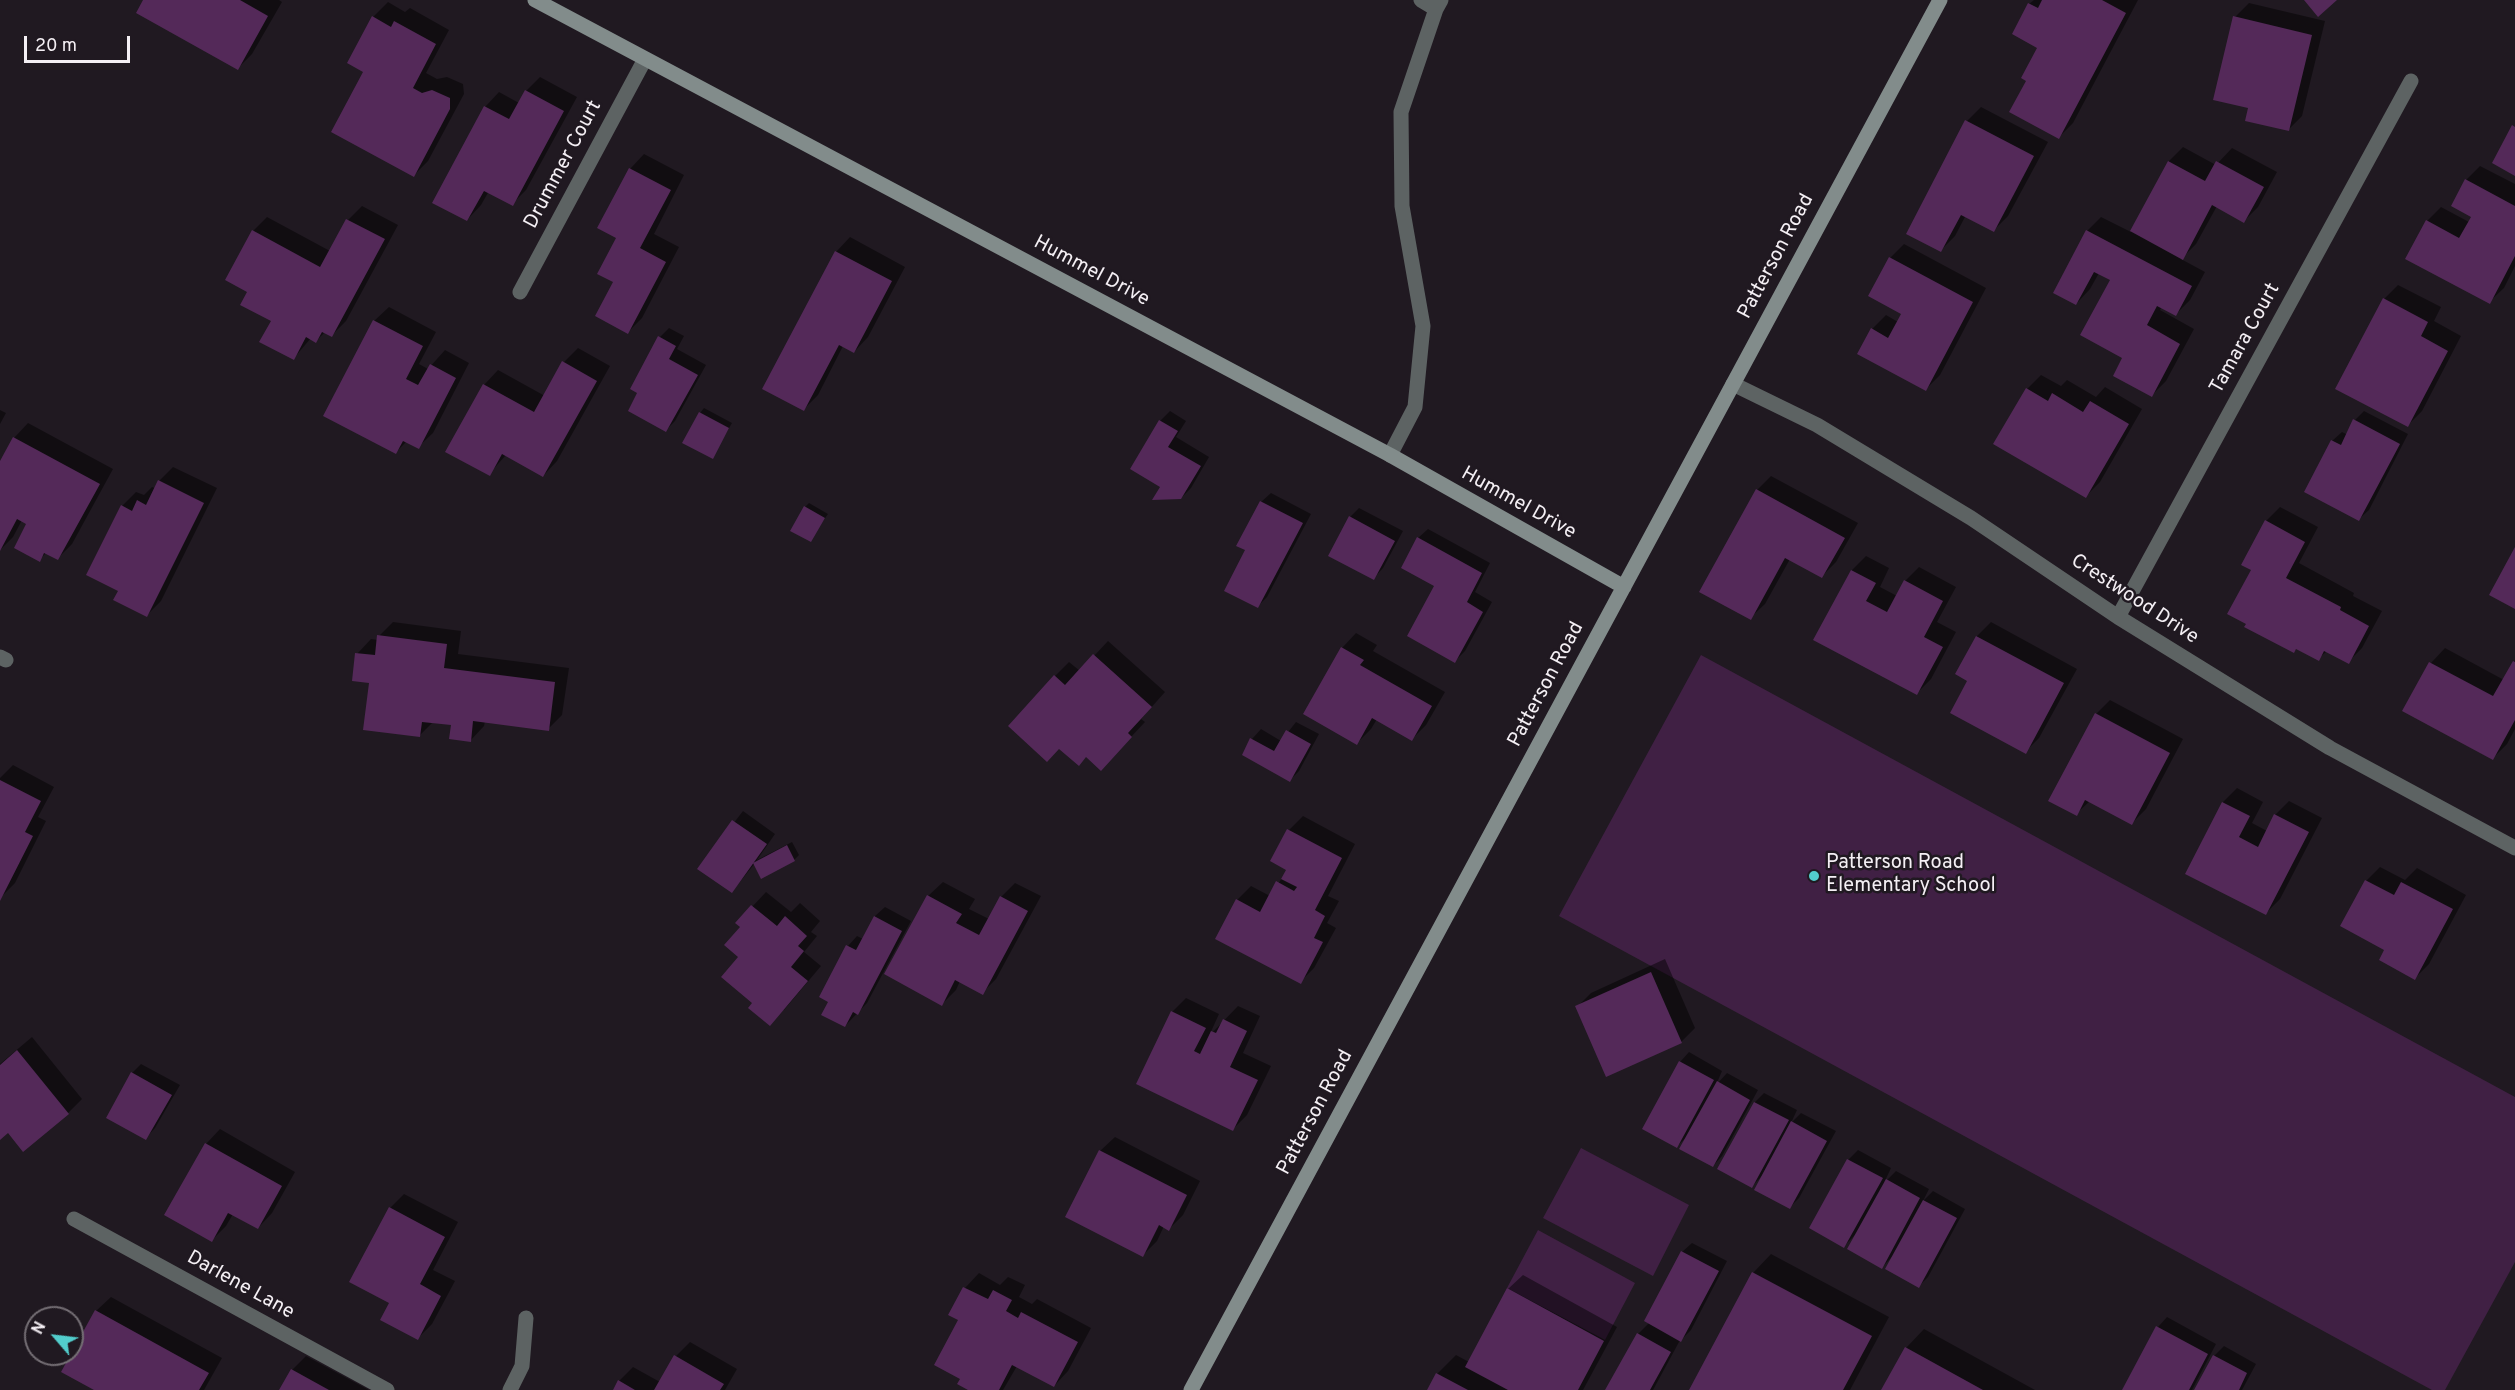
<!DOCTYPE html>
<style>
body{margin:0}
#map{position:relative;width:2515px;height:1390px;overflow:hidden;background:#201921;font-family:Overpass,sans-serif}
canvas{display:block}
.north{position:absolute;left:24px;top:1306px;width:60px;height:60px;box-sizing:border-box;background:#201921;border:2px solid #756f75;border-radius:50%;rotate:298deg;font-size:16px;font-weight:700;line-height:24px;text-align:center;color:#f4eff4}
.north::after{content:'';display:block;margin:auto;width:21px;height:27px;background:#52cdcc;clip-path:polygon(50% 0,100% 100%,50% 72%,0 100%)}
.scale{position:absolute;left:24px;top:36px;width:106px;height:27px;box-sizing:border-box;border:3px solid #f4eff4;border-top:0;padding-left:8px;font-size:18px;line-height:21px;white-space:nowrap;color:#f4eff4;-webkit-text-stroke:4px #201921;paint-order:stroke}
</style>
<div id="map">
<canvas width="2515" height="1390"></canvas>
<div class="north">N</div>
<div class="scale">20 m</div>
</div>
<script>
const context = document.querySelector('canvas').getContext('2d');
context.lineJoin = 'round';
function paint(path, color) { context.fillStyle = color; context.fill(path, 'evenodd'); }
function trace(path, color, width, dash) { context.strokeStyle = color; context.lineWidth = width; context.lineCap = dash ? 'butt' : 'round'; context.setLineDash(dash || []); context.stroke(path); }
function write(font, color, halo, rows, align = 'center') {
  context.font = font + ' Overpass,sans-serif'; context.lineWidth = 5; context.setLineDash([]); context.textBaseline = 'middle'; context.strokeStyle = halo; context.fillStyle = color; for (const [text, x, y, turn = 0] of rows) {
    context.save(); context.translate(x, y); context.rotate((+turn || 0) * Math.PI / 180); context.textAlign = isNaN(turn) ? turn : align; if (halo) context.strokeText(text, 0, 0); context.fillText(text, 0, 0); context.restore();
  }
}
paint(new Path2D(`
 M1701,655L2515,1097V1262L2445,1390H2432L1559,916Z
 M1581,1148L1689,1205L1653,1276L1543,1218Z
 M1538,1230L1635,1283L1605,1340L1507,1288Z`), '#402044');
paint(new Path2D(`
 M145,0H279L282,2L252,54L238,68Z
 M2034,0H2138L2073,123L2059,137L2028,80L2039,47L2029,4Z
 M388,2L405,12L410,8L449,30L426,73L437,79L447,77L463,84L464,94L428,161L414,175L365,71L349,63L373,17Z
 M2249,3L2325,21L2302,116L2288,130L2250,107L2235,17Z
 M540,77L577,97L526,190L512,204L489,191L481,205L467,220L434,202L485,107L499,92L519,103L526,91Z
 M1981,107L2048,142L2008,216L1994,230L1966,215L1955,236L1941,250L1908,233L1967,121Z
 M2183,147L2216,165L2232,148L2277,172L2258,207L2244,221L2217,206L2196,244L2181,259L2205,272L2190,300L2176,314L2162,306L2160,310L2194,329L2166,381L2152,395L2124,357L2112,280L2099,273L2090,289L2076,304L2087,231L2101,217L2131,232L2169,161Z
 M644,154L684,175L654,234L679,247L642,318L628,332L615,282L618,237L630,169Z
 M2480,166L2515,184V266L2504,288L2489,302L2427,221L2441,207L2469,222L2473,216L2466,180Z
 M362,206L398,225L346,321L332,335L325,332L316,341L311,338L294,358L273,320L249,291L253,231L267,217L330,251L348,220Z
 M850,237L905,267L868,337L854,352L843,346L818,395L804,409L764,388L836,252Z
 M1904,244L1986,288L1940,375L1926,389L1872,329L1886,315L1898,322L1903,313L1890,258Z
 M2398,285L2441,307L2434,321L2461,336L2422,411L2408,425L2384,299Z
 M389,307L436,332L419,364L428,369L445,350L469,363L433,433L418,447L407,441L396,452L374,321Z
 M669,328L684,336L677,349L706,365L675,421L666,430L639,392L660,337Z
 M578,348L610,366L557,461L543,476L506,455L489,474L447,451L484,385L498,370L545,396L564,362Z
 M2041,375L2061,386L2067,380L2096,397L2105,387L2142,409L2100,482L2086,496L2027,389Z
 M704,408L732,423L712,457L700,413Z
 M0,410L6,413L0,424Z
 M1170,411L1186,421L1176,437L1209,457L1191,488L1181,498L1132,468L1160,421Z
 M2364,411L2408,434L2369,510L2359,519L2332,441L2342,432L2348,435L2355,420Z
 M28,423L113,469L72,544L58,558L47,552L39,560L28,524L22,520L13,537L0,550V464L14,438Z
 M173,467L217,488L161,601L147,615L120,590L122,506L136,492L144,495L152,487L155,488L159,481Z
 M1771,476L1858,523L1836,562L1822,576L1790,559L1765,604L1750,618L1757,490Z
 M1271,493L1311,514L1267,597L1258,606L1247,549L1261,502Z
 M809,503L828,514L810,540L805,507Z
 M2280,507L2318,527L2299,563L2354,593L2353,596L2382,611L2362,648L2348,662L2327,651L2318,659L2297,648L2293,652L2253,569L2266,521Z
 M1359,508L1403,531L1383,568L1374,578L1350,517Z
 M1428,529L1490,563L1475,592L1492,602L1465,651L1455,661L1436,585L1418,538Z
 M1866,556L1889,568L1880,587L1897,596L1905,581L1919,567L1956,587L1937,622L1956,632L1931,679L1917,693L1815,639L1852,570Z
 M393,622L461,631L458,654L569,668L562,715L548,729L485,721L484,726L470,741L453,724L434,721L419,736L370,682L357,654L371,639L378,640L379,636Z
 M1991,622L2077,669L2039,738L2025,752L1969,680L1957,674L1977,636Z
 M1356,633L1377,645L1373,651L1445,692L1426,725L1412,739L1377,719L1371,729L1357,743L1342,648Z
 M1108,641L1165,692L1141,719L1145,722L1115,754L1087,756L1060,747L1055,676L1069,662L1080,671Z
 M2445,648L2504,680L2515,660V729L2507,744L2492,759L2404,711L2431,663Z
 M2110,700L2183,739L2146,809L2132,823L2090,801L2076,814L2096,714Z
 M1296,722L1319,734L1299,771L1290,780L1244,754L1252,739L1261,729L1281,741Z
 M13,765L54,787L38,817L46,821L15,883L0,898V778Z
 M2237,788L2263,802L2252,823L2267,831L2275,815L2289,801L2322,818L2280,899L2266,913L2223,802Z
 M743,811L775,834L757,860L792,842L799,855L794,860L755,863L732,892L699,868Z
 M1303,816L1355,844L1328,896L1339,901L1327,923L1336,928L1314,968L1300,982L1237,900L1251,886L1270,896L1288,869L1289,830Z
 M2380,867L2405,880L2417,868L2466,895L2429,964L2415,978L2386,949L2366,881Z
 M943,882L975,899L969,909L989,919L1001,897L1015,883L1041,896L996,979L982,993L960,981L956,990L942,1004L928,896Z
 M766,892L791,912L800,903L820,921L811,932L817,936L804,952L821,966L784,1010L754,1003L740,957L742,927L737,923Z
 M885,907L911,921L867,1003L845,1026L830,1001L821,996L848,946L857,936L863,939L875,916Z
 M1665,959L1695,1028L1681,1042L1577,1007L1591,993Z
 M1186,998L1219,1014L1209,1036L1238,1006L1260,1016L1243,1053L1271,1066L1247,1115L1233,1129L1172,1012Z
 M32,1037L82,1099L68,1113L8,1131L0,1138V1064Z
 M1689,1052L1722,1071L1716,1085L1727,1073L1758,1090L1722,1156L1713,1166L1688,1136L1677,1146L1680,1062Z
 M141,1064L180,1085L155,1128L146,1138L132,1073Z
 M1764,1093L1797,1110L1791,1123L1801,1113L1836,1131L1799,1198L1790,1207L1762,1176L1752,1186L1719,1169L1755,1102Z
 M220,1129L295,1172L272,1213L258,1228L233,1214L226,1226L212,1240L206,1144Z
 M1115,1137L1200,1181L1183,1215L1169,1229L1164,1226L1157,1241L1143,1255L1100,1151Z
 M1858,1150L1891,1168L1884,1183L1896,1171L1929,1189L1923,1201L1933,1191L1965,1209L1928,1277L1919,1286L1892,1257L1882,1267L1856,1234L1844,1246L1811,1227L1849,1159Z
 M404,1194L458,1222L433,1270L455,1281L432,1324L418,1338L391,1302L390,1208Z
 M1692,1243L1727,1261L1691,1330L1679,1342L1653,1390H1607L1638,1334L1649,1323L1682,1252Z
 M1771,1254L1889,1317L1850,1390H1690L1753,1273Z
 M979,1273L1000,1285L1008,1277L1025,1285L1019,1297L1032,1304L1037,1299L1091,1328L1068,1371L1054,1386L1017,1366L1003,1390H971L962,1378L960,1319L951,1314L965,1288Z
 M1523,1275L1617,1327L1583,1390H1429L1437,1374L1456,1355L1469,1362L1508,1289Z
 M111,1297L222,1358L204,1390H97L96,1311Z
 M2167,1317L2216,1344L2192,1390H2123L2158,1327Z
 M1924,1329L2035,1390H1883L1906,1348Z
 M690,1342L737,1369L725,1390H614L619,1381L633,1367L660,1382L676,1356Z
 M2224,1346L2256,1364L2242,1390H2196L2214,1356Z
 M306,1356L369,1390H281L292,1370Z`), '#0007');
paint(new Path2D(`
 M143,0H240L268,16L238,70L136,13Z
 M2042,0H2102L2126,13L2059,139L2009,112L2026,81L2021,78L2037,48L2012,34L2028,3L2038,8Z
 M2304,0H2337L2318,17Z
 M372,16L391,27L394,21L436,44L413,88L422,93L432,90L450,98V109L414,177L331,132L363,72L347,63Z
 M2233,16L2312,35L2289,131L2245,121L2248,108L2213,100Z
 M525,90L564,111L513,206L484,191L467,221L432,203L484,106L509,119Z
 M1965,120L2034,156L1994,232L1961,215L1941,252L1906,234Z
 M2512,125L2515,127V176L2492,163Z
 M2168,161L2205,181L2216,161L2264,187L2244,223L2212,205L2183,260L2130,231Z
 M629,168L671,190L640,248L666,262L628,334L595,316L613,282L597,274L616,238L597,228Z
 M2465,179L2515,206V256L2490,304L2405,259L2426,220L2459,238L2471,217L2451,206Z
 M346,219L385,239L332,337L322,332L316,343L306,337L294,360L259,342L271,321L240,305L247,292L225,280L252,230L320,267Z
 M2086,230L2192,286L2176,316L2157,306L2147,325L2180,344L2152,397L2113,376L2122,358L2080,335L2110,280L2094,272L2076,305L2053,293Z
 M835,251L892,281L854,353L839,345L804,411L762,389Z
 M1889,257L1973,302L1926,391L1857,354L1871,328L1888,338L1901,314L1868,296Z
 M2383,298L2428,322L2421,336L2448,351L2408,427L2335,389Z
 M373,320L423,346L406,379L418,385L430,364L456,378L419,449L403,441L396,454L323,416Z
 M658,336L676,346L669,359L698,375L666,432L628,411L637,393L630,389Z
 M562,361L597,381L543,477L502,454L490,476L445,452L483,384L534,412Z
 M2026,388L2048,401L2052,393L2083,412L2090,401L2129,424L2086,498L1993,444Z
 M699,412L729,428L713,459L682,443Z
 M2353,419L2400,444L2359,521L2304,492L2331,440L2341,445Z
 M1159,420L1178,431L1168,447L1201,466L1181,499L1152,500L1160,487L1130,469Z
 M13,437L100,484L58,560L44,553L40,562L14,548L26,524L17,519L0,551V461Z
 M158,480L204,503L147,617L113,600L118,591L86,575L121,505L132,511L137,500L146,505Z
 M1756,489L1845,538L1822,578L1785,558L1751,620L1699,592Z
 M1260,501L1303,523L1258,608L1224,591L1245,550L1236,546Z
 M804,506L825,518L811,542L790,531Z
 M1349,516L1395,541L1374,580L1328,556Z
 M2265,520L2305,542L2286,578L2341,607L2340,610L2369,626L2349,664L2324,651L2319,661L2296,649L2294,653L2244,627L2246,624L2227,614L2251,570L2241,565Z
 M1417,537L1482,573L1467,602L1483,612L1455,663L1407,636L1434,586L1401,568Z
 M2515,547V609L2489,595Z
 M1851,570L1876,583L1866,601L1887,612L1904,580L1943,601L1924,637L1943,647L1917,695L1813,640Z
 M377,635L447,644L444,668L555,682L549,731L473,721L471,742L449,739L451,725L422,722L420,737L363,730L369,683L352,681L355,653L375,655Z
 M1976,636L2064,683L2026,754L1950,713L1967,681L1955,674Z
 M1341,647L1364,660L1360,665L1432,706L1412,741L1372,718L1357,745L1303,714Z
 M1093,654L1152,707L1128,733L1132,737L1101,771L1086,757L1079,766L1059,749L1047,762L1008,726L1054,675L1065,685Z
 M2513,661L2515,662V720L2493,760L2402,711L2429,662L2493,696Z
 M2095,713L2170,753L2132,825L2085,800L2077,816L2048,801Z
 M1286,730L1311,744L1290,782L1242,755L1250,738L1274,751Z
 M0,780L41,801L25,832L33,836L0,901Z
 M2222,802L2250,816L2239,837L2258,847L2274,814L2309,832L2266,915L2185,874Z
 M732,820L767,844L732,893L697,869Z
 M1287,829L1342,858L1315,910L1325,916L1314,938L1323,942L1301,984L1215,939L1236,899L1260,912L1276,881L1294,891L1297,887L1281,879L1286,870L1270,861Z
 M787,845L795,861L761,879L753,863Z
 M2365,880L2394,895L2401,882L2453,909L2415,980L2379,960L2384,950L2340,926Z
 M927,895L962,914L956,923L979,935L1000,896L1028,911L983,995L955,980L942,1006L884,974Z
 M751,905L777,926L785,916L807,936L798,946L804,951L791,967L808,981L770,1026L748,1008L752,1003L721,977L738,957L724,945L740,927L735,923Z
 M874,916L902,931L858,1015L853,1012L845,1027L821,1015L828,1002L819,997L846,945L856,950Z
 M1651,972L1682,1043L1606,1077L1575,1006Z
 M1171,1011L1206,1028L1194,1051L1200,1054L1211,1031L1216,1033L1223,1019L1247,1031L1230,1067L1258,1080L1233,1131L1136,1084Z
 M17,1050L69,1114L23,1152L8,1133L0,1140V1065Z
 M1679,1061L1714,1080L1677,1148L1642,1129Z
 M131,1072L172,1095L146,1140L106,1118Z
 M1717,1081L1750,1100L1713,1167L1679,1149Z
 M1754,1102L1789,1120L1752,1188L1717,1169Z
 M1791,1121L1827,1141L1790,1209L1754,1190Z
 M205,1143L282,1186L258,1229L228,1213L212,1242L164,1215Z
 M1099,1150L1187,1195L1169,1231L1159,1225L1143,1257L1065,1217Z
 M1847,1159L1883,1178L1844,1248L1809,1228Z
 M1886,1179L1920,1198L1882,1269L1847,1249Z
 M1923,1200L1957,1218L1919,1288L1885,1269Z
 M389,1207L445,1237L420,1284L441,1296L418,1340L380,1320L389,1303L349,1282Z
 M1681,1251L1719,1271L1681,1342L1644,1321Z
 M1752,1272L1872,1336L1843,1390H1689Z
 M963,1287L988,1299L993,1290L1012,1300L1006,1311L1018,1318L1021,1312L1078,1342L1054,1387L1012,1365L999,1390H968L957,1384L960,1379L934,1365L958,1320L948,1315Z
 M1507,1288L1604,1341L1578,1390H1508L1465,1367Z
 M95,1310L209,1373L199,1390H94L61,1372Z
 M2156,1326L2208,1354L2189,1390H2122Z
 M1637,1333L1671,1352L1650,1390H1605Z
 M1905,1347L1983,1390H1881Z
 M674,1355L724,1384L720,1390H654Z
 M2213,1355L2247,1373L2239,1390H2194Z
 M291,1369L329,1390H279Z
 M1436,1373L1468,1390H1427Z
 M618,1380L635,1390H613Z`), '#542959');
trace(new Path2D(`
 M1421,0L1436,9
 M520,292L645,59
 M1733,384L1817,425L1971,518L2118,617L2330,748L2515,848
 M1390,455L1415,407L1423,326L1402,206L1401,112L1436,9L1441,0
 M2118,617L2411,81
 M0,657L6,660
 M74,1219L387,1390
 M510,1390L522,1366L526,1318`), '#5d6363', 15);
trace(new Path2D(`
 M535,0L1390,455L1624,587
 M1191,1390L1940,0`), '#828c8b', 15);
for (const [x, y, r, color] of [
 [1814,876,6,"#52cdcc"]
]) { const dot = new Path2D(); dot.arc(x, y, r, 0, 2 * Math.PI); context.fillStyle = color; context.fill(dot); trace(dot, '#201921', 2); }
write('20px', '#f4eff4', '#201921', [
 ["Drummer Court",564,165,-62],
 ["Patterson Road",1777,257,-62],
 ["Hummel Drive",1091,272,28],
 ["Tamara Court",2246,339,-61],
 ["Hummel Drive",1518,504,29],
 ["Crestwood Drive",2134,600,33],
 ["Patterson Road",1547,685,-62],
 ["Patterson Road",1316,1113,-62],
 ["Darlene Lane",240,1286,29]
]);
write('20px', '#f4eff4', '#201921', [
 ["Patterson Road",1826,864],
 ["Elementary School",1826,887]
], 'left');
</script>
